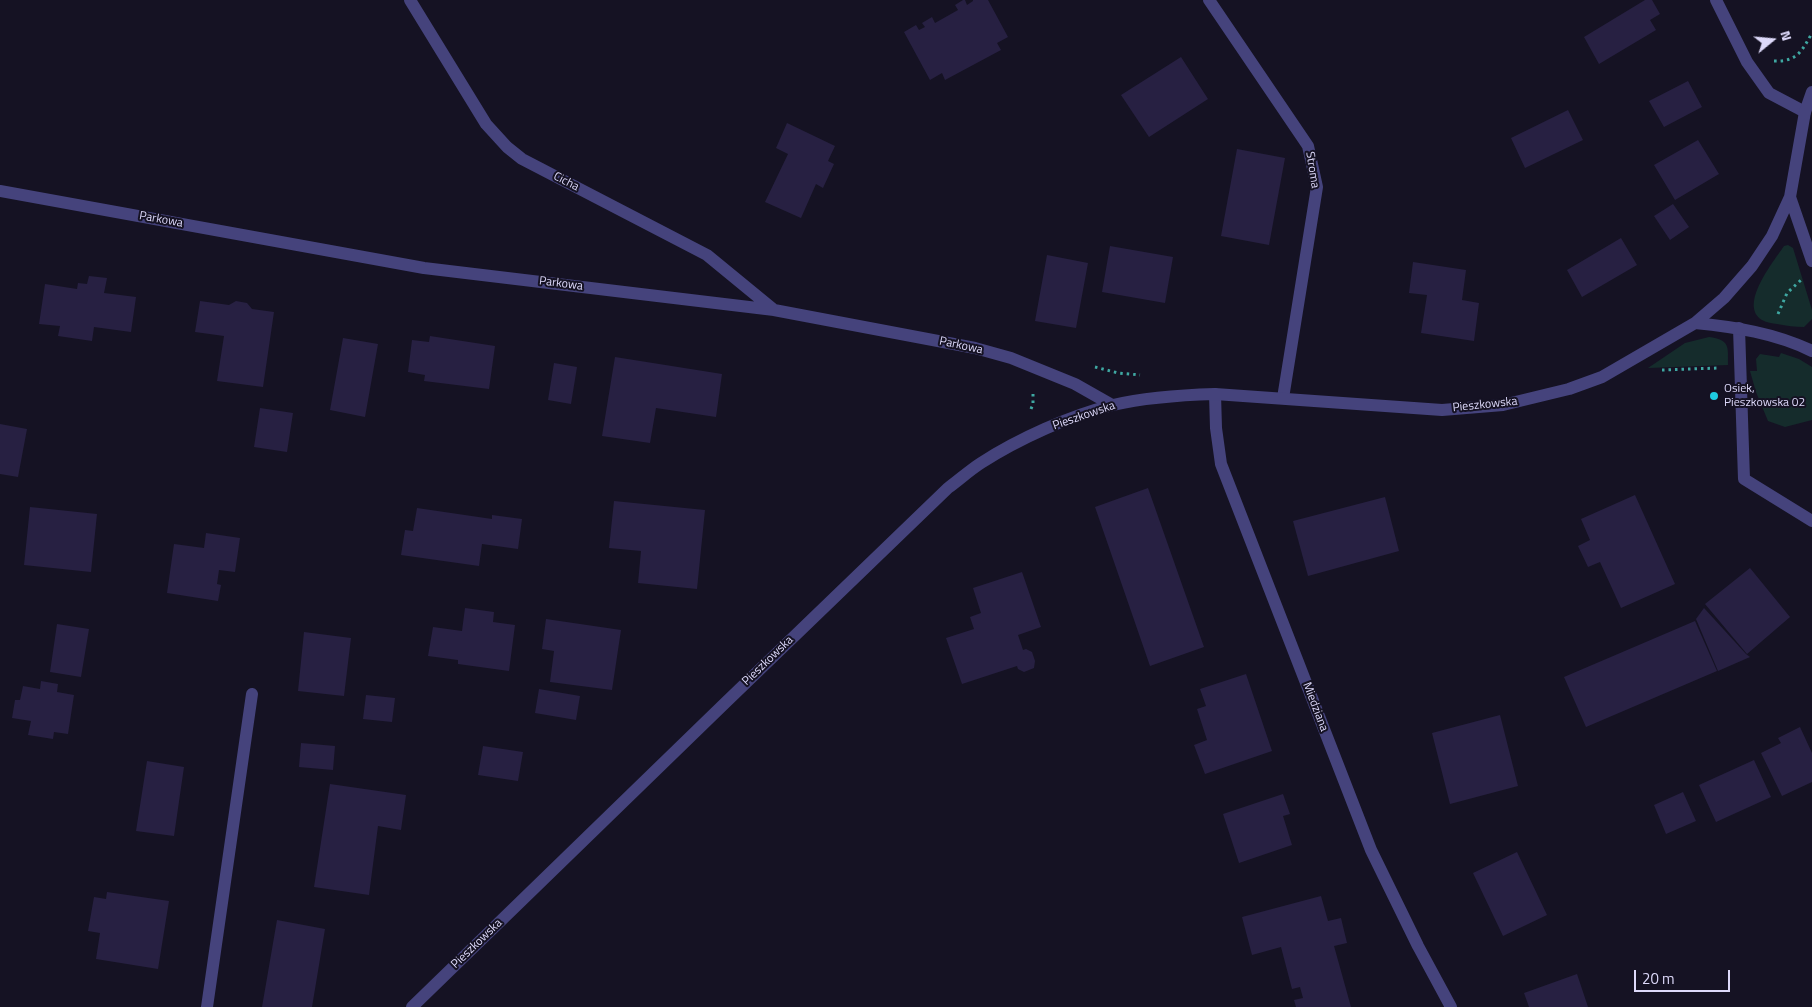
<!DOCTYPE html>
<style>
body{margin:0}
#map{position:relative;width:1812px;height:1007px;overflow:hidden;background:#151223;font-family:"Titillium Web",sans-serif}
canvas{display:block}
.north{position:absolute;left:1747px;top:15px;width:50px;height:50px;-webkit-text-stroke:4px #151223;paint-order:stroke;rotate:73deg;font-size:14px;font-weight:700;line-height:20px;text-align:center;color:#ddd9fa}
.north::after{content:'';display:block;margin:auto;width:18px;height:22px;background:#ddd9fa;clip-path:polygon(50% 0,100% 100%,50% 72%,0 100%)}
.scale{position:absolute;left:1634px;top:970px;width:96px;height:22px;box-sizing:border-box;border:2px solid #ddd9fa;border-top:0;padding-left:6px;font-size:15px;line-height:18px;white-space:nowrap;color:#ddd9fa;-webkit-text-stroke:4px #151223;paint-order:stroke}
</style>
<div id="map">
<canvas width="1812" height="1007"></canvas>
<div class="north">N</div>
<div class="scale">20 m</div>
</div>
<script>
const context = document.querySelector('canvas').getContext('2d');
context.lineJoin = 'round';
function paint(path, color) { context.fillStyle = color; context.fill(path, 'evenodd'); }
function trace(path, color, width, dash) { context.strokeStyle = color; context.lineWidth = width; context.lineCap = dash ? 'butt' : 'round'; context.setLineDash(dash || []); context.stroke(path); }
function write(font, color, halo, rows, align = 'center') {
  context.font = font + ' "Titillium Web",sans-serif'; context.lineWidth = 4; context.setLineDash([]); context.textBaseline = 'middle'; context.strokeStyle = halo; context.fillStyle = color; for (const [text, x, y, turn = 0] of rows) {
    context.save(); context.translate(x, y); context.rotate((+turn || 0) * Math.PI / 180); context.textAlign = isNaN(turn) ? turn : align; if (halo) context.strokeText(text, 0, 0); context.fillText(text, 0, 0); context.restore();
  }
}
paint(new Path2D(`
 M1788,245L1793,248L1812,310V319L1804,327C1795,327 1787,326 1777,324C1772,323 1767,323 1762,320C1738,305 1774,261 1784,246Z
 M1709,337C1730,340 1728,346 1728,365L1648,368L1685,343Z
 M1781,353L1799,359L1812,367V420L1785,427L1768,421L1756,392L1750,371H1757L1756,359L1760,354L1779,357Z`), '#152c2c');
paint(new Path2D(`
 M963,0H965L967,5L973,1V0H988L1008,37L997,43L1001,50L945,80L942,73L930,80L904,32L916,25L919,30L925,27L922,23L932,17L935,23L958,10L955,5Z
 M1645,0H1652L1660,14L1650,20L1656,30L1599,64L1584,37Z
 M1181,57L1208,99L1149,137L1121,95Z
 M1688,81L1702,107L1664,127L1649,101Z
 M1568,110L1583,140L1525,168L1511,138Z
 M787,123L835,146L828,161L834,164L823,188L816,184L801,218L765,202L788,154L776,148Z
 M1698,140L1719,174L1675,200L1654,165Z
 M1237,149L1285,158L1269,245L1221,236Z
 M1673,204L1689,227L1670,240L1654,216Z
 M1621,238L1637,265L1582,297L1567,270Z
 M1110,246L1173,257L1165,303L1102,292Z
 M1047,255L1088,263L1076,328L1035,321Z
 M1413,262L1466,270L1462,300L1479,303L1474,341L1421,333L1427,295L1409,293Z
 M89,276L107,278L104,293L136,297L131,332L94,327L92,341L58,336L60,326L39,324L45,284L77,289L78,283L87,284Z
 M200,301L229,305L236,301L247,303L252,309L274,312L263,387L217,381L224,336L195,332Z
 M430,336L495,346L489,389L424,381L425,375L408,372L412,340L429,342Z
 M343,338L378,344L365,417L330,410Z
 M615,357L722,374L716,417L656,408L650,443L602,436Z
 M554,363L577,367L571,404L548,400Z
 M260,408L293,413L287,452L254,447Z
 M0,424L27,429L18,477L0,474Z
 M1148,488L1204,647L1150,666L1095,507Z
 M1635,495L1675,584L1621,608L1600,562L1588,567L1578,546L1590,540L1581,519Z
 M1385,497L1399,551L1308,576L1293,521Z
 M614,501L705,510L697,589L638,583L641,551L609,548Z
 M30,507L97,514L91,572L24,565Z
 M417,508L492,519V515L522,519L518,549L482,544L479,566L401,555L405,530L413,531Z
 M206,533L240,538L235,572L219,570L217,584L221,585L218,601L167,593L174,544L204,548Z
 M1750,568L1790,617L1747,654L1705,604Z
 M1022,572L1041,627L1018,635L1023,650L1026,649L1032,652L1035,661L1034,668L1024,672L1018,669L1017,666L962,684L946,638L974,629L970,617L981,613L973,588Z
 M465,608L494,612L493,622L515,625L509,671L458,664V660L428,656L433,627L462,631Z
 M1704,608L1746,654L1750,657L1718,671L1696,619Z
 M546,619L621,630L612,690L550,682L554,651L542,649Z
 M1695,621L1717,671L1586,727L1564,677Z
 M57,624L89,629L81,677L50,672Z
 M304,632L351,638L344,696L298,691Z
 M1246,674L1272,751L1205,774L1194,745L1207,740L1197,709L1206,706L1200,689Z
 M41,681L58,684L57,692L74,695L68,734L54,732L53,739L28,735L31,721L12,718L15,700H20L23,686L40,689Z
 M539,689L580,696L576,720L535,713Z
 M366,695L395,698L392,722L363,719Z
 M1500,715L1518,786L1450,804L1432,733Z
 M1800,727L1812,753V782L1782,796L1761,753L1781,743L1778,738Z
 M301,743L335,746L333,770L299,767Z
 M483,746L523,752L518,781L478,775Z
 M1754,760L1771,797L1716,822L1699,785Z
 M147,761L184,767L174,836L136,831Z
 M330,784L406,795L401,830L378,826L369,895L314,887Z
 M1683,792L1696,821L1666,834L1654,805Z
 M1283,794L1290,814L1283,816L1292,845L1239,863L1223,814Z
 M1517,852L1547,915L1503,936L1473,873Z
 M107,892L169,901L158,969L96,959L100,933L88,931L94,897L106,899Z
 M1321,896L1328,921L1341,918L1347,943L1334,946L1351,1007H1296L1294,1000L1303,998L1300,987L1292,989L1281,947L1252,955L1242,917Z
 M277,920L325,929L312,1007H262Z
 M1577,974L1588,1007H1529L1524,993Z`), '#272042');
trace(new Path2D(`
 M1774,61C1797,62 1802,51 1812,33
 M1778,314L1787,293L1801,280
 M1095,367L1118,373L1140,375
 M1662,370L1718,368
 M1031,409L1033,404V393`), '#3fa8a2', 3, [2.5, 4]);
trace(new Path2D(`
 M1209,0L1308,146L1317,187L1283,398`), '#45437c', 12);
trace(new Path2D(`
 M410,0L486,124L507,147L522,159L707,255L774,310
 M1716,0L1747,62L1769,93L1805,112
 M0,191L424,268L774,310L975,348L1011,358L1075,384L1112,405
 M1739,328L1744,479L1812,521
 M1215,394L1216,428L1221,464L1371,850L1418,946L1451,1007
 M207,1007L252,694`), '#45437c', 12);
trace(new Path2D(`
 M1790,197L1812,261
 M1695,323C1735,327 1775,333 1812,351
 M412,1007L723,705L948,488C959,480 970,470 981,463C1018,439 1071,415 1113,405C1147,397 1181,395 1215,394L1442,410L1503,405L1569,389L1602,377L1695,323L1724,298L1752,266L1772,236L1790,197L1805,112L1812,92`), '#45437c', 12);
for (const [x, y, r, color] of [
 [1714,396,5,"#1ecbe1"]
]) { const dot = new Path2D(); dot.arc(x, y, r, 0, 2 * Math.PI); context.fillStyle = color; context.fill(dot); trace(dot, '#151223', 2); }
write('12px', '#ddd9fa', '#151223', [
 ["Stroma",1312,170,81],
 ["Cicha",566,182,27],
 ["Parkowa",161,220,10],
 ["Parkowa",561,284,7],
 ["Parkowa",961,346,12],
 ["Pieszkowska",1485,405,-6],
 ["Pieszkowska",1084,416,-19],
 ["Pieszkowska",768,661,-44],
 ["Miedziana",1315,707,69],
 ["Pieszkowska",477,944,-44]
]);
write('12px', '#ddd9fa', '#151223', [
 ["Osiek,",1724,389],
 ["Pieszkowska 02",1724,403]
], 'left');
</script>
